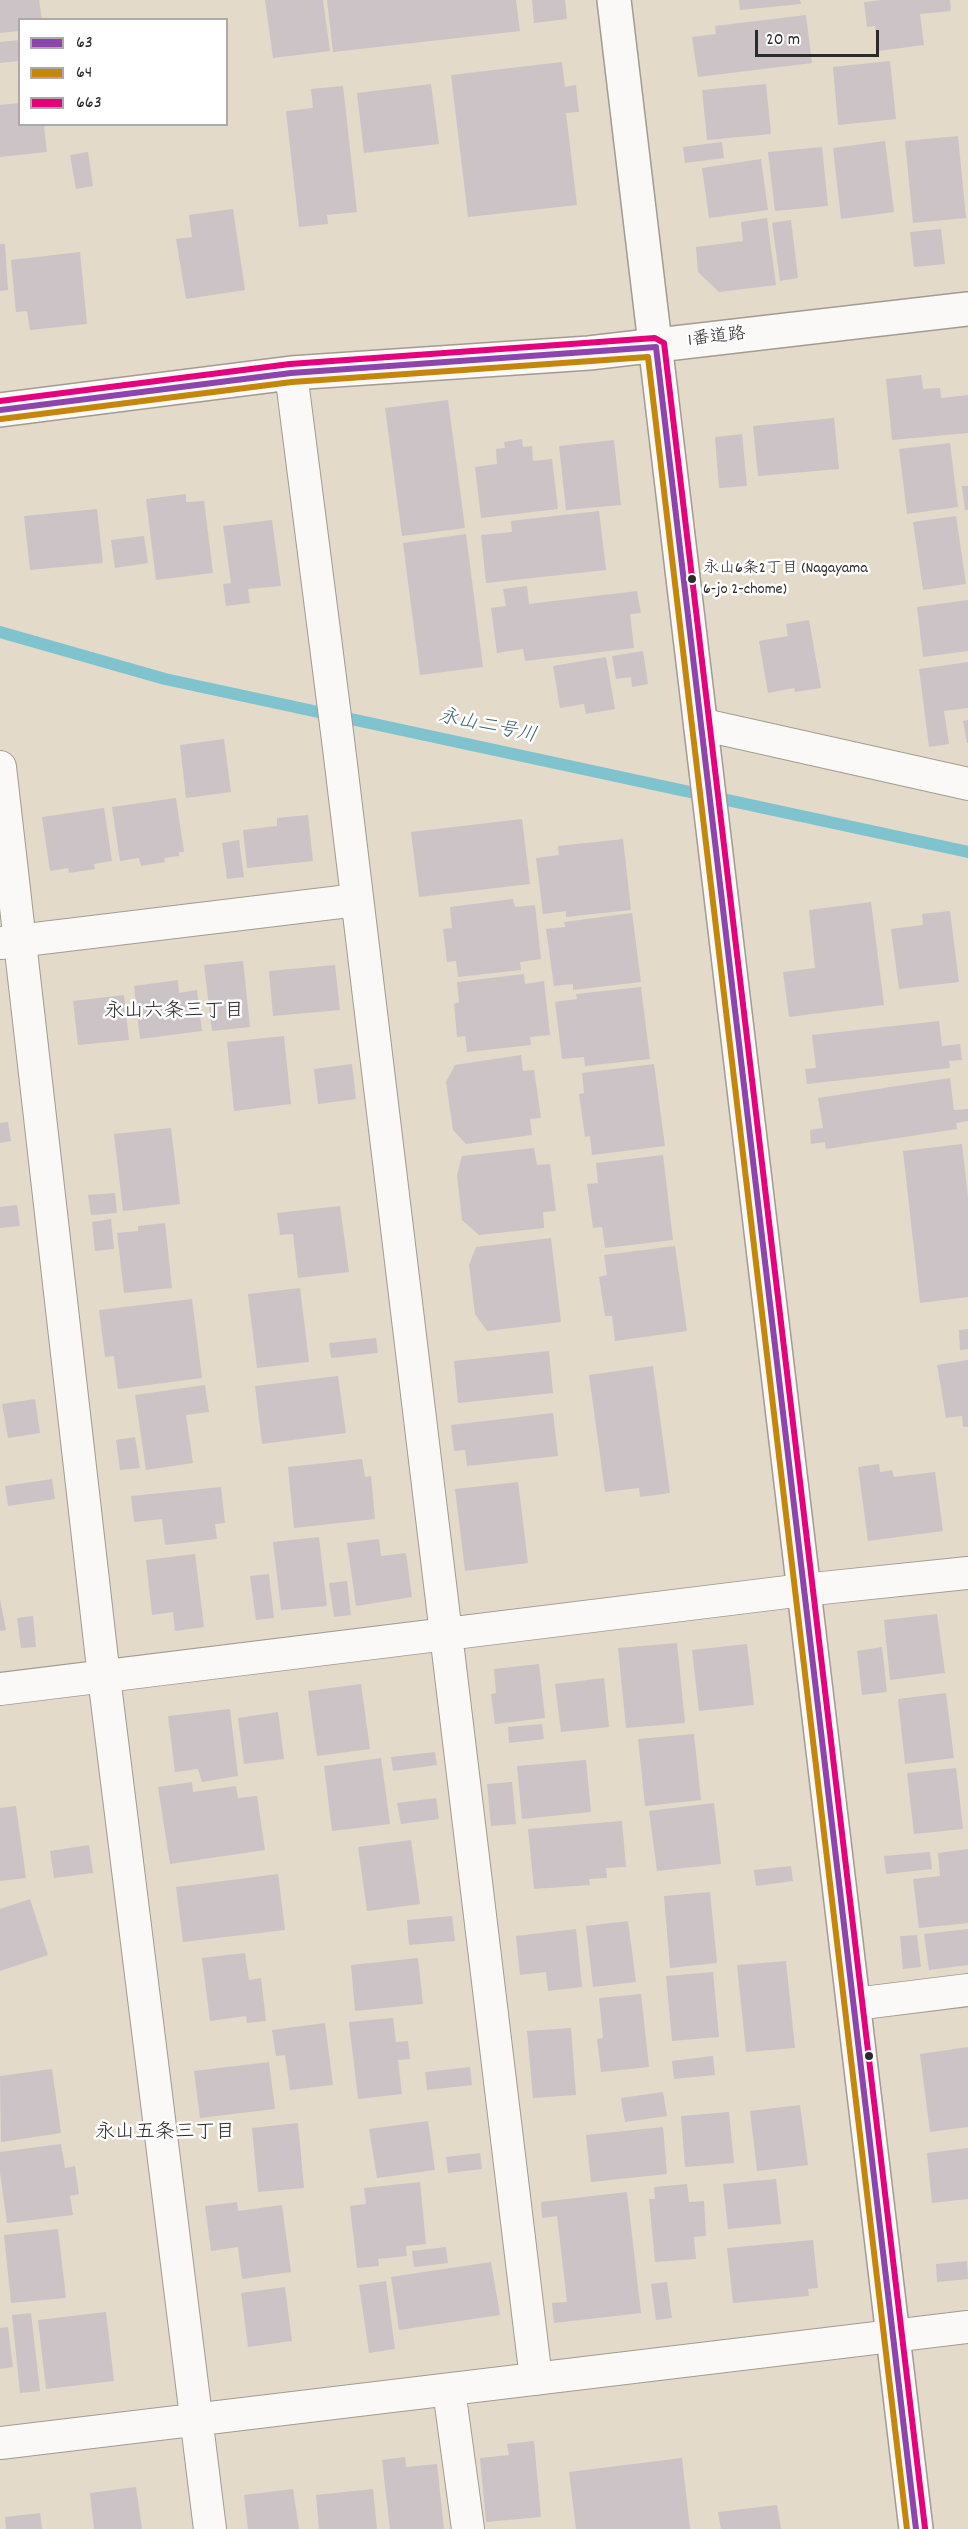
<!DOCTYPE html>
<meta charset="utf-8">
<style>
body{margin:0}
#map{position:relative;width:968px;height:2529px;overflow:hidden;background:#e4dac9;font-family:Dekko,sans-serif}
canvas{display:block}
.legend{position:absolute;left:18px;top:18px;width:210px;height:108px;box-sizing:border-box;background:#fff;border:2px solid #aaa;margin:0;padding:8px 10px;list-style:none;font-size:18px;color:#2b2b2b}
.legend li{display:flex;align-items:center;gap:12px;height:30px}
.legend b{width:30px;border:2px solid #aaa}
.scale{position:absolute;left:755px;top:30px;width:124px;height:27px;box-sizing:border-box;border:3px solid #2b2b2b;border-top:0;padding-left:8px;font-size:18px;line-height:21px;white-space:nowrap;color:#2b2b2b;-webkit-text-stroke:4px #fff;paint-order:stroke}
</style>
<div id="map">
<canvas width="968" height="2529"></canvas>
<ul class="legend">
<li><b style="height:8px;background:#8e44ad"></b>63</li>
<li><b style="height:8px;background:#c4870b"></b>64</li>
<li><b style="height:8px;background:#e5007d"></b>663</li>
</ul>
<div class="scale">20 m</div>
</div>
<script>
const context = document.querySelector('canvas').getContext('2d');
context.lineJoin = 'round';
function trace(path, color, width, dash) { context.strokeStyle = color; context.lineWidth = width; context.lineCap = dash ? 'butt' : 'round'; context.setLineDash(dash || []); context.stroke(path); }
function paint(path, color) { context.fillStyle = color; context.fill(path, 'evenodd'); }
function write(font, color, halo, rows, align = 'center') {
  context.font = font + ' Dekko,"Klee One",sans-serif'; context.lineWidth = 5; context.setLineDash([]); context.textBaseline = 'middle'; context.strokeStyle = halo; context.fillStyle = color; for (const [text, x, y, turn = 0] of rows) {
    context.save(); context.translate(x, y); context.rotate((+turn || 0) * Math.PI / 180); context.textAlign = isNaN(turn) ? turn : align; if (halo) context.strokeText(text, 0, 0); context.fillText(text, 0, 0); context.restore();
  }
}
trace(new Path2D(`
 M0,632L165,679L968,852`), '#7ec3ce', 12);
paint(new Path2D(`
 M0,0H39L42,20H20V31L0,33Z
 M265,0H323L330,51L273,58Z
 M327,0H516L520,31L333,52Z
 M532,0H565L567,19L534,23Z
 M739,0H800L801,4L740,10Z
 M882,0H950L951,11L920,14L924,45L878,51L875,26L867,27L864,2Z
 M806,15L812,63L698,77L692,37L716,34L715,26Z
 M20,40V61L0,63V42Z
 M890,61L896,119L838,125L833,67Z
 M562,62L565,87L576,85L579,112L566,113L577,205L468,217L451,75Z
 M431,84L439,144L364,153L357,93Z
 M766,84L771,134L707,140L702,90Z
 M343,86L357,212L327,215L328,224L299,227L286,111L313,108L311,89Z
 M20,103V124H50L44,127L47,152L0,157V105Z
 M958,136L966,218L913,223L905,141Z
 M885,141L894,212L841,219L833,148Z
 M722,142L724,158L685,163L683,147Z
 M822,147L828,206L775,211L768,152Z
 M88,152L93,186L76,189L70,155Z
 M761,159L768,210L709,218L702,168Z
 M233,209L245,290L186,299L176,239L192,237L189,215Z
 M767,218L776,285L719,292L698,272L696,247L743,241L741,222Z
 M791,220L798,278L780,281L772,223Z
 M941,229L945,264L914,267L910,232Z
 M0,244H5L8,290L0,291Z
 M80,252L87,324L30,330L27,311L16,312L11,260Z
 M921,375L923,389L940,388L941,398L968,395V433L892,440L886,379Z
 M448,400L465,528L402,536L385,408Z
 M834,418L839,469L758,476L753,426Z
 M742,434L747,486L719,488L715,437Z
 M522,439L523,447L532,446L533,461L552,459L558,509L481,518L475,467L497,464L496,449L505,448L504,442Z
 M614,440L621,505L566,510L559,446Z
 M950,443L958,507L907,514L899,449Z
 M962,486H968V510H965Z
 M186,494V502L204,501L213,573L156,580L146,499Z
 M97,509L103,563L30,570L24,516Z
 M599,511L606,570L486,583L481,535L512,532L511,521Z
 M956,516L966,584L923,590L913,522Z
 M272,520L281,586L248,589L250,603L226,606L223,584L231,583L223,526Z
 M466,534L483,667L420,675L403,543Z
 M144,536L148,563L115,568L111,540Z
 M527,586L529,604L637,591L641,613L630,614L634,648L525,661L523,649L497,653L491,608L506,606L503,589Z
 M968,600V651L923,657L917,607Z
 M809,620L821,688L795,692L794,688L768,693L759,641L788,636L786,624Z
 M643,651L648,684L632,687L631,677L616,679L612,656Z
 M606,657L615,709L586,714L584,704L560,708L553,666Z
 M968,662V708L944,711L949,744L929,747L919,669Z
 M968,720V743H967L963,721Z
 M224,739L231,792L186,798L180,745Z
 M176,798L184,852H179V856L164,858L165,862L141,866L139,858L120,861L112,807Z
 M104,808L112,861L94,864L95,869L69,873L68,868L50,871L42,817Z
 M308,815L313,861L247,868L243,830L277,826V818Z
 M522,819L530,884L419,897L411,832Z
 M623,839L631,910L566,917V911L543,914L536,858L559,855L558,846Z
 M239,840L244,877L227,879L222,843Z
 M513,899L515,907L535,905L541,959L520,962L521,970L458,977L456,961L447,962L443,929L452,928L450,907Z
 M871,902L884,1005L789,1017L783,972L815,968L809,910Z
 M950,911L959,982L899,989L891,929L923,925L922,914Z
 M632,913L641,982L573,990V984L554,986L546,929L565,927L564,922Z
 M243,961L250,1027L212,1031L204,965Z
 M335,965L340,1010L273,1016L269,971Z
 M524,974L525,984L544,981L550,1035L530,1037L531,1045L467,1052L465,1036L457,1037L454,1004L459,1002L457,982Z
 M178,980L179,993L197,990L202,1031L140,1039L134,986Z
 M641,987L650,1059L585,1066L584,1057L562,1059L555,1002L577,999L576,994Z
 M124,995L129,1040L78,1045L73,1001Z
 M939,1021L942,1046L960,1044L962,1060L949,1061L950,1068L807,1084L805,1069L816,1068L812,1035Z
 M284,1036L291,1104L234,1111L227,1042Z
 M521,1055L523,1071L534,1070L541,1118L530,1119L532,1135L466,1144L453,1130L446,1082L455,1065Z
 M352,1064L356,1099L318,1104L314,1069Z
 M654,1064L665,1146L592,1155L590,1136L585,1137L579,1094L584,1093L582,1073Z
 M950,1078L954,1110L968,1109V1121L956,1123L957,1129L826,1149L825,1142L811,1144L810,1130L823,1128L818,1098Z
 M8,1122L11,1141L0,1143V1123Z
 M171,1128L180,1204L123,1211L114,1134Z
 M962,1144L968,1197V1297L920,1303L903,1151Z
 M534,1148L537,1165L550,1164L556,1211L543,1212L544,1228L479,1235L462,1220L457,1175L462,1156Z
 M663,1155L673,1240L605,1248L602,1227L593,1228L587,1184L598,1183L596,1163Z
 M115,1193L117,1213L91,1215L88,1195Z
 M17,1205L20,1226L0,1228V1207Z
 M340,1206L349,1272L298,1278L293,1234L280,1235L277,1213Z
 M111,1219L114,1249L95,1251L92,1222Z
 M165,1223L172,1288L124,1293L117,1233L138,1231V1226Z
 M551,1238L561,1322L487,1331L475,1314L469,1265L476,1247Z
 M675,1246L687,1331L615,1341L612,1316H605L599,1277L607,1275L604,1255Z
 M300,1288L309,1362L257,1368L248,1294Z
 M192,1299L202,1378L118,1389L114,1356L105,1357L99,1310Z
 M968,1329V1349L960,1350L959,1330Z
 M376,1338L378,1353L331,1358L329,1343Z
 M549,1351L553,1393L458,1403L454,1361Z
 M968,1360V1427H963L962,1416L946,1418L937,1365Z
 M653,1366L670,1493L640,1497L639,1488L605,1492L589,1375Z
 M338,1376L346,1433L262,1444L255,1386Z
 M205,1385L209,1412L186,1415L193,1463L146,1470L135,1395Z
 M35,1399L40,1433L8,1438L2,1404Z
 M553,1413L558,1456L467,1466L465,1450L454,1451L451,1425Z
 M135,1437L140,1468L120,1470L116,1440Z
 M362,1459L365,1477L371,1476L375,1519L294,1528L288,1467Z
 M879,1464L880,1472L892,1470L894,1477L935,1472L943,1531L868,1541L858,1467Z
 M52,1479L55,1499L8,1506L5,1486Z
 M518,1482L528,1563L465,1571L455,1489Z
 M221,1487L225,1523L215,1524L217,1539L165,1545L162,1519L134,1522L131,1496Z
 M319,1537L327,1606L281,1610L273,1542Z
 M379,1539L381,1556L406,1553L412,1597L356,1606L347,1543Z
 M195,1554L204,1627L175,1631L173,1612L152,1615L146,1560Z
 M269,1574L274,1618L256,1620L250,1576Z
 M347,1581L351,1615L334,1617L329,1583Z
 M0,1599L6,1630L0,1631Z
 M937,1614L945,1673L890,1680L884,1620Z
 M33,1616L36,1647L21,1648L17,1618Z
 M677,1643L685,1723L626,1728L618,1648Z
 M747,1644L754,1705L699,1711L692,1650Z
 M882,1647L887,1692L862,1695L857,1651Z
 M539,1664L545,1718L495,1724L491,1694L496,1693L494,1669Z
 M604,1678L609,1727L561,1732L555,1684Z
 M361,1684L370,1749L317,1756L308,1691Z
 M946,1693L954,1758L905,1764L898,1699Z
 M230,1709L238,1776L202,1782L198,1769L175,1772L168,1716Z
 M278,1712L284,1759L244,1764L238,1718Z
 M542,1724L544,1739L509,1743L508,1727Z
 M694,1734L701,1800L645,1806L638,1739Z
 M435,1752L437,1765L393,1771L391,1757Z
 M381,1758L390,1824L332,1831L324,1766Z
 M586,1760L591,1812L522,1819L517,1766Z
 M956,1768L963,1829L914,1834L907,1773Z
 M192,1782L193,1792L236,1786L238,1798L257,1796L265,1850L170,1864L158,1787Z
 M512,1782L516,1824L491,1826L487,1784Z
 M436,1798L439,1819L401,1824L397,1803Z
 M714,1803L721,1864L657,1871L649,1811Z
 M16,1806L26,1878L0,1881V1808Z
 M622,1821L626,1867L606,1868L607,1878L589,1879L590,1885L534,1889L528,1829Z
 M411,1840L420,1904L367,1911L358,1847Z
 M89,1845L93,1873L54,1878L50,1851Z
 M968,1849V1923L919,1928L913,1879L940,1876L938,1853Z
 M930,1852L932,1869L886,1874L884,1856Z
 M791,1866L793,1881L756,1886L754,1870Z
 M278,1874L285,1930L183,1942L176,1887Z
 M710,1892L717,1963L670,1968L664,1896Z
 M30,1899L48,1955L0,1971V1909Z
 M452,1916L455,1941L409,1945L407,1920Z
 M628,1921L636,1982L593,1987L586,1926Z
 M576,1929L582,1987L548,1991L546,1972L520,1975L516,1936Z
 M968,1929V1965L929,1970L924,1934Z
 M917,1935L921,1967L903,1969L900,1936Z
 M245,1953L249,1980L261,1978L266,2021L247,2023L246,2016L210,2021L202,1958Z
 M418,1958L423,2004L355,2011L351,1965Z
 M786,1961L795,2048L746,2052L737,1965Z
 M713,1972L719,2037L672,2041L666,1976Z
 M641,1994L649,2067L601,2072L597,2039L603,2038L599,1998Z
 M393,2018L396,2042L408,2041L410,2059L398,2060L402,2094L358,2099L349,2022Z
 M325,2023L333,2085L290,2090L285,2055L276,2056L272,2030Z
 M571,2028L576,2095L533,2098L527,2031Z
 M968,2047V2127L930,2132L920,2054Z
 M713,2056L715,2075L674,2079L672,2061Z
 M269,2062L275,2109L200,2118L194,2071Z
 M470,2067L472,2085L427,2090L425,2072Z
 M52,2069L61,2133L1,2142L0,2076Z
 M663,2092L667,2116L625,2122L621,2098Z
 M800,2105L808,2165L757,2171L750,2111Z
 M729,2112L734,2163L685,2167L681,2116Z
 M428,2121L435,2170L377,2178L369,2129Z
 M298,2123L304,2188L258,2192L252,2128Z
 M663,2127L667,2174L591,2182L586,2135Z
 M61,2144L65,2168L75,2166L79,2194L70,2196L73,2215L7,2223L0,2173V2152Z
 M968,2148V2199L932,2203L927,2153Z
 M480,2153L482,2169L448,2173L446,2157Z
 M776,2179L781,2224L728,2229L723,2184Z
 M420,2182L426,2244L406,2246L407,2256L378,2259L379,2266L357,2268L350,2206L366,2204L364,2188Z
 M687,2184L689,2202L704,2201L706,2236L694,2237L696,2259L655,2262L649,2199H655L654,2187Z
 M627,2192L641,2313L554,2323L552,2303L567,2302L557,2216L542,2218L541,2202Z
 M237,2202L238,2211L282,2205L291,2272L242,2279L238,2247L211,2251L205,2206Z
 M58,2229L66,2298L11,2303L4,2235Z
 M813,2240L818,2288L808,2289L809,2296L733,2303L727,2248Z
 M446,2247L448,2263L414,2267L412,2251Z
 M967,2261L968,2279L937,2282L936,2264Z
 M491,2262L500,2315L399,2330L391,2277Z
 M386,2281L395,2349L369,2353L359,2285Z
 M667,2282L672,2318L656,2320L651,2284Z
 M285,2287L292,2341L248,2347L241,2293Z
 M106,2312L114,2381L46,2389L38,2320Z
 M31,2313L40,2391L20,2393L12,2315Z
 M8,2327L13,2367L0,2369V2328Z
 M534,2441L541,2517L486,2522L480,2458L509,2455L507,2444Z
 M405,2457L406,2467L437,2464L444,2529H390L382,2460Z
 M682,2458L690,2529H576L569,2472Z
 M136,2487L142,2529H94L90,2493Z
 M293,2489L299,2529H248L244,2495Z
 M373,2489L377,2529H319L316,2495Z
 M777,2505L781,2529H721L718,2512Z
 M40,2513L42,2529H6L5,2517Z`), '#cbc3c6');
const minor = new Path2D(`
 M291,373L339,748L536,2379
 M700,724L968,784
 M0,767L104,1677L210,2529
 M0,943L357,900
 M0,1689L803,1590L968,1573
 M855,2004L968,1990
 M449,2390L468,2529
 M0,2443L968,2327`);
const tertiary = new Path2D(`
 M614,0L916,2529
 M0,410L291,373L589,353L968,309`);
trace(minor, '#a19b91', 34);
trace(tertiary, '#a19b91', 36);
trace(minor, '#fbf9f7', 32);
trace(tertiary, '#fbf9f7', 33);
trace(new Path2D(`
 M0,410L291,373L656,347L916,2529`), '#8e44ad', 6);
trace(new Path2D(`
 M1,419L292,382L648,357L907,2529`), '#c4870b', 6);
trace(new Path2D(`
 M0,401L290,364L655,338L664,343L925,2528`), '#e5007d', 6);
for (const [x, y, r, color] of [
 [692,579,5,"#2b2b2b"],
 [869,2056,5,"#2b2b2b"]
]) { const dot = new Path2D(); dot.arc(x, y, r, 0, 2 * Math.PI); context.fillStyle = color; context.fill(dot); trace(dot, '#fff', 2); }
write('16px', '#2b2b2b', '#fff', [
 ["永山6条2丁目 (Nagayama",703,570],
 ["6-jo 2-chome)",703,591]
], 'left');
write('18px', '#2b2b2b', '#fff', [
 ["1番道路",717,339,-7]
]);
write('italic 20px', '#3b646d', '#fff', [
 ["永山二号川",487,728,12]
]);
write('20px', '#2b2b2b', '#fff', [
 ["永山六条三丁目",174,1013],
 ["永山五条三丁目",165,2134]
]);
</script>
